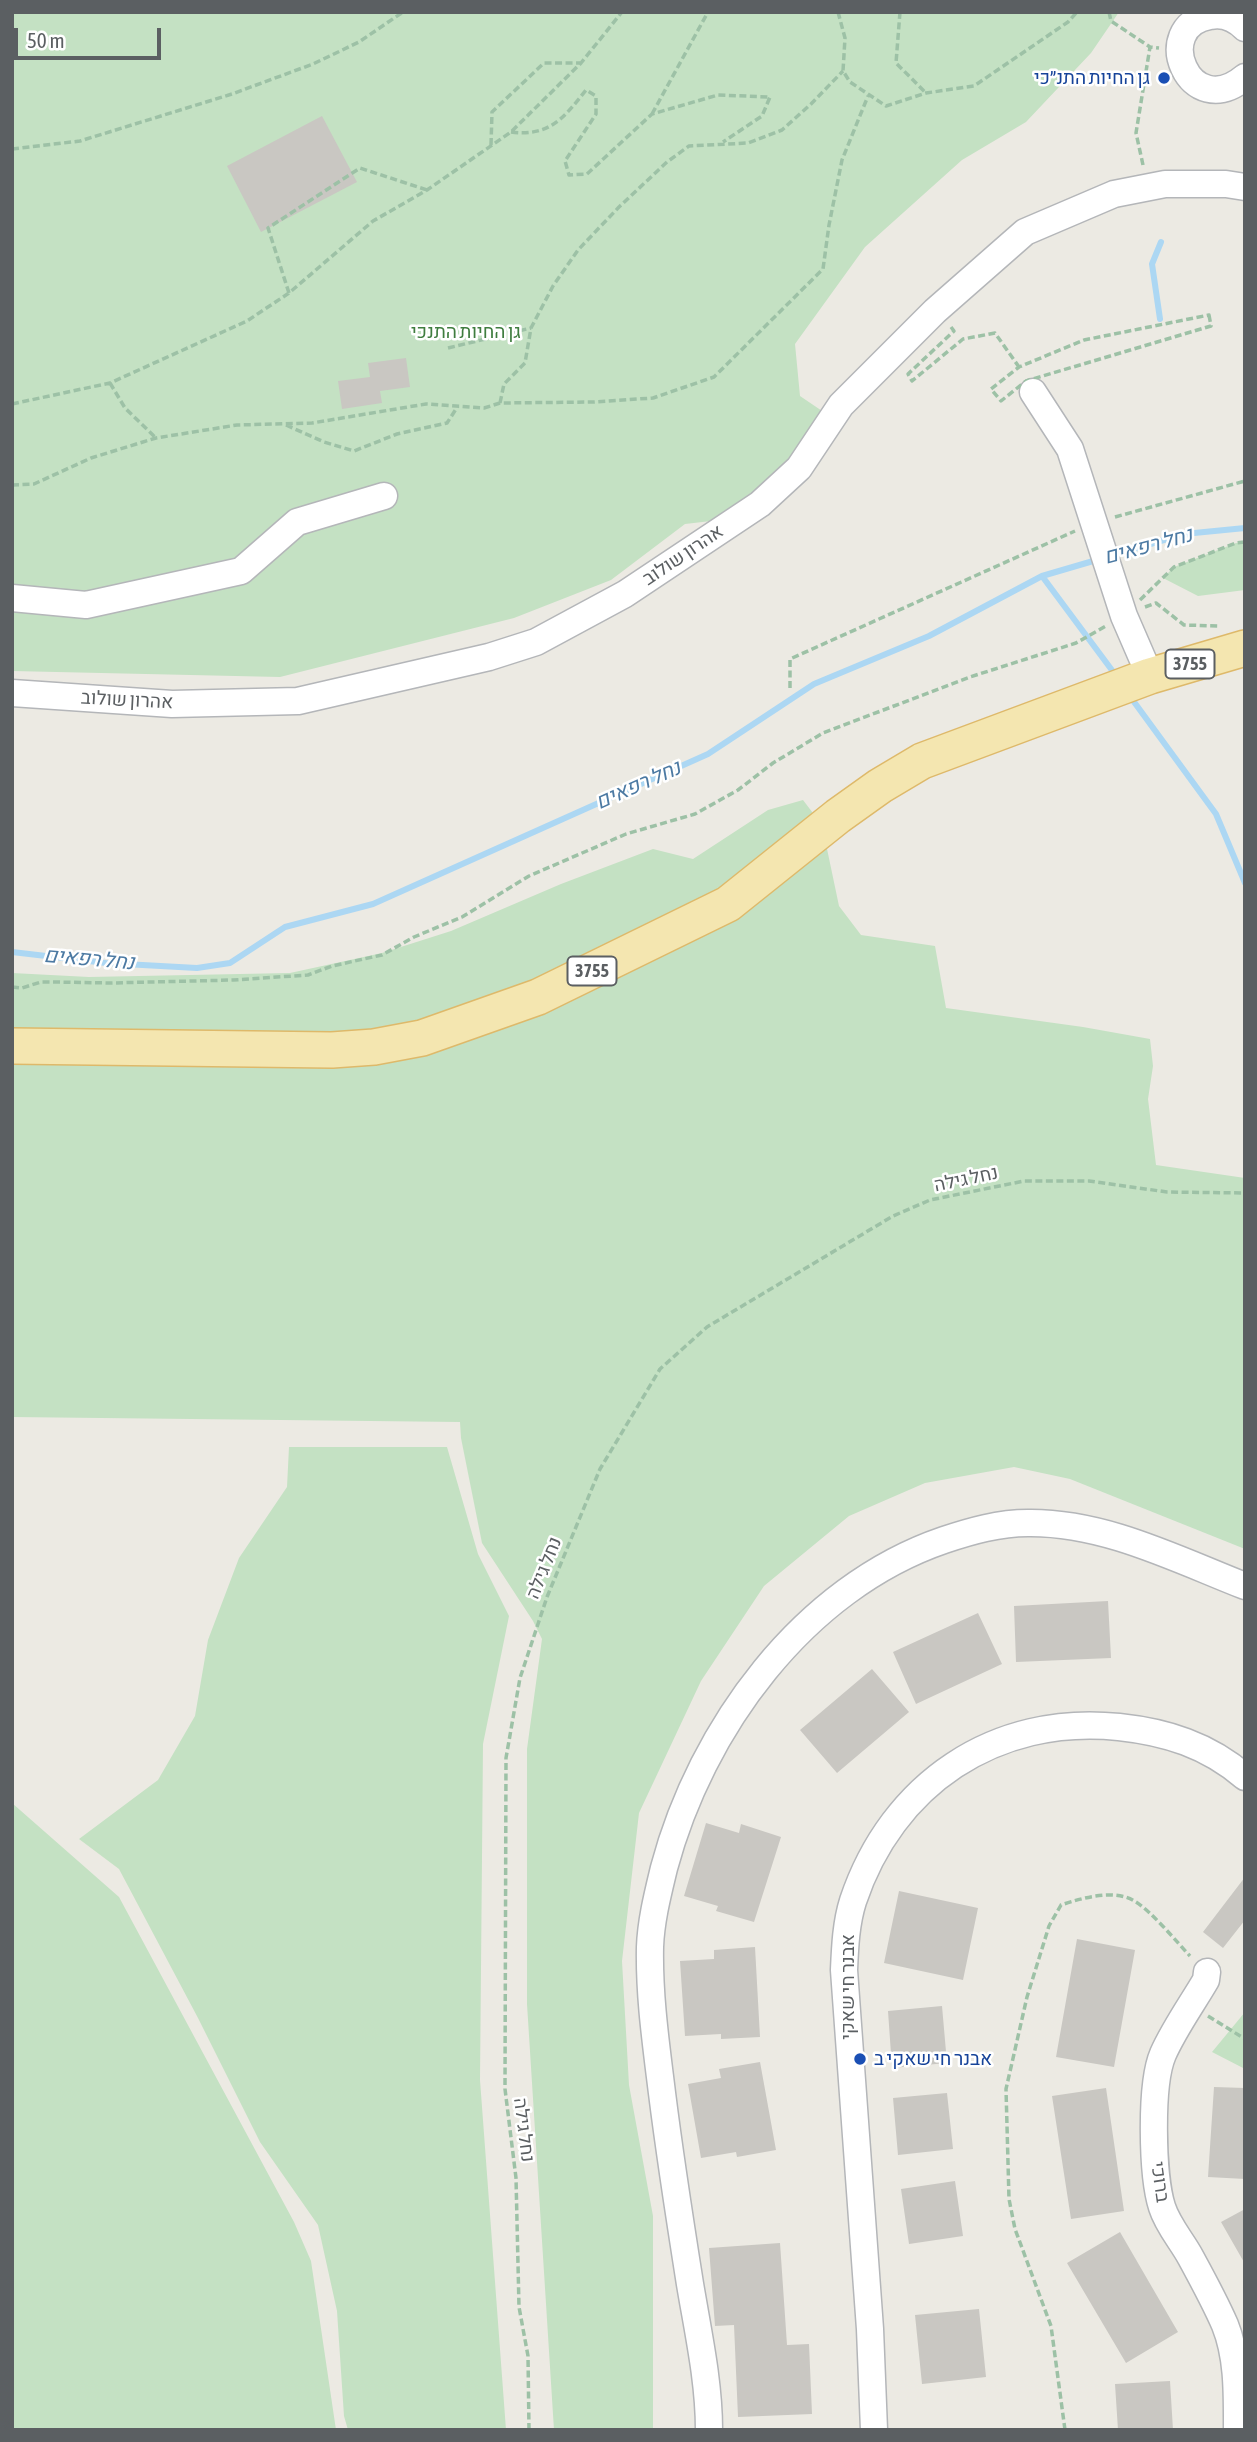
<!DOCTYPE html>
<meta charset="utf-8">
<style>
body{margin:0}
#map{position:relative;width:1257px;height:2442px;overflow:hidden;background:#eceae3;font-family:"Asap Condensed",sans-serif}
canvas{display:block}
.frame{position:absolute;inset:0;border:14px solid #5b5f62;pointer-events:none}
.scale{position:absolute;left:14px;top:28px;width:147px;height:32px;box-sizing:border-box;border:4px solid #5b5f62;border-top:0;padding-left:9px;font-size:21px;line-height:24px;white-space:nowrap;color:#5b5f62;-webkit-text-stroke:5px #fff;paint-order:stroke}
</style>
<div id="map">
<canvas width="1257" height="2442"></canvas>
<div class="frame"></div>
<div class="scale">50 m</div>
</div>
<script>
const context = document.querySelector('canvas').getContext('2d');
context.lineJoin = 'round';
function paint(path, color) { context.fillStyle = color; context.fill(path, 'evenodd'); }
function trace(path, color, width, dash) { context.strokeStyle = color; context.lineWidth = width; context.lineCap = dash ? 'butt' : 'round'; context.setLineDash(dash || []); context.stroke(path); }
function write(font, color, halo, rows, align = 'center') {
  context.font = font + ' "Asap Condensed",Heebo,sans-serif'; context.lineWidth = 5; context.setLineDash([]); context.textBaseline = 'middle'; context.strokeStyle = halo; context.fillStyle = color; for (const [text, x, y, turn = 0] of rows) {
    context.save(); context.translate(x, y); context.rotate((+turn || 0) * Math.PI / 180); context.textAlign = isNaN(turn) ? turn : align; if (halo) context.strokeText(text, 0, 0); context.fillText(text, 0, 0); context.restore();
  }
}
paint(new Path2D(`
 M12,12H1119L1091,53L1026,122L962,160L865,247L795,344L800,396L828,415L793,459L750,495L711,521L685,524L611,580L514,618L280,677L12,671Z
 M1245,542V590L1198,596L1163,578L1174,567L1236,543Z
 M803,800L822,825L839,906L861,935L935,946L946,1008L1083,1027L1150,1039L1153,1066L1148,1099L1156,1165L1245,1178V1549L1070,1479L1014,1467L925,1483L849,1516L764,1586L701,1681L639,1813L622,1961L629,2085L653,2216V2430H554L527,2004V1749L542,1639L533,1621L482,1543L461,1438L460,1422L12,1417V973L89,977L290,973L382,953L451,931L561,884L653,849L693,859L768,810Z
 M289,1447H447L478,1554L509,1616L483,1744L480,2080L506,2430H348L344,2416L337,2311L318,2225L260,2142L198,2018L119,1869L79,1839L158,1780L195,1716L208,1640L239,1558L287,1487Z
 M12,1803L119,1897L294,2222L311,2261L336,2430H12Z
 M1245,2012V2069L1212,2052Z`), '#c4e1c3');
trace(new Path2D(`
 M1160,319L1152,264L1161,242
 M1110,556L1184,534L1245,528
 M1042,576L1117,677
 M1129,695L1216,814L1245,883
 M12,952L106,963L197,968L230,963L285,927L373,904L708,754L814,684L929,636L1042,576L1100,559`), '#acd7f3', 6);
paint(new Path2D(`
 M322,116L357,182L261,232L227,166Z
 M406,358L410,387L380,391L382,403L342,409L338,381L370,377L368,363Z
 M1108,1601L1111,1658L1016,1662L1014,1606Z
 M978,1613L1002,1664L916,1704L893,1652Z
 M872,1669L909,1712L837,1773L800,1730Z
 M706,1823L739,1833L741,1824L781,1837L754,1922L716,1911L718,1906L684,1896Z
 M1245,1877V1920L1223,1948L1203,1932Z
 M899,1891L978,1908L963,1980L884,1963Z
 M1077,1939L1135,1950L1114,2067L1056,2057Z
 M755,1947L760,2037L721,2039V2034L685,2036L680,1961L714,1959V1950Z
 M942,2006L947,2063L892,2068L888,2011Z
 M760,2062L776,2150L737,2157L736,2152L701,2158L688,2084L721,2078L719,2069Z
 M1214,2087L1245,2088V2179L1208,2177Z
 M1106,2088L1124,2211L1071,2219L1052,2096Z
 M947,2093L953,2149L898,2155L893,2098Z
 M955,2181L963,2236L909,2244L901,2189Z
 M1245,2209V2264L1221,2222Z
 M1120,2232L1178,2332L1126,2363L1067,2263Z
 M780,2243L787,2345L809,2344L812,2414L738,2417L734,2325L715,2326L709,2248Z
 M979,2309L986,2377L922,2384L915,2315Z
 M1170,2381L1173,2430H1118L1115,2384Z`), '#c9c7c2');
const minor = new Path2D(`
 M1245,28C1235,18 1224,13 1210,16C1150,26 1189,124 1245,77
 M1033,392L1070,449L1124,616L1150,676
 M12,598L86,605L241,571L297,522L384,496
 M12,693L172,704L298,701L489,657L536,642L625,594L760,504L799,468L841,405L935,311L1025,232L1114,194L1165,184H1226L1245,187
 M1207,1972L1206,1980C1192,2004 1174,2029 1163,2054C1150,2084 1152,2176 1162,2207C1168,2226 1182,2241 1191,2258C1203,2280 1215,2302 1225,2325C1238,2357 1237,2395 1237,2430
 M709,2430C709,2381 698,2332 690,2284C680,2221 670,2157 662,2093C656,2044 649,1996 650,1947C651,1920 658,1893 664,1868C701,1729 803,1588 944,1540C971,1531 999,1523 1028,1523C1104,1522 1176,1559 1245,1586
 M874,2430L870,2329L844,1970C845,1947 846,1923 853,1901C892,1784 995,1714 1119,1727C1166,1732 1208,1745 1245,1777`);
const major = new Path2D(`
 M12,1046L332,1050L374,1047L422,1038L538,997L728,904L838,816L880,786L922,761L1150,676L1245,648`);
trace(minor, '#b4b6b9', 29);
trace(major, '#deb96a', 38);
trace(new Path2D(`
 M838,12L845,38L843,71L850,82L886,106L926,93L974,86L1068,22L1077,12
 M900,12L896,63L926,93
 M1109,12L1111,21L1150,47
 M652,114L708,12
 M511,132C549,137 564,118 586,90L596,96V114L565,161L569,175L587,174L652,114L718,95L770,97L762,116L723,142
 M491,145L492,112L544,63H580
 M12,149L80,141L232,94L313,64L359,42L403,12
 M1143,165L1136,133L1150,47L1159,48
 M289,293L268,228L360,168L427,190
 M1209,315L1211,326L1026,381L1001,401L991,389L1019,367L1084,340Z
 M951,327L954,331L908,374L912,381L963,339L995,333L1019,367
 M448,348L531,328
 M110,383L125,408L156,438
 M500,403L504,384L525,363L531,328L553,286L578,250L619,207L667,162L689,146L748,143L782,130L811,104L843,71
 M12,404L110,383L247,321L289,293L373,221L427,190L511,132L581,63L622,12
 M286,425L324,442L354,451L397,434L447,423L458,406
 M12,485L34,484L91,458L156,438L237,425L312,423L426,404L484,408L500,403L593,402L653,398L714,377L823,269L829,225L842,160L868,96
 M1115,517L1245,481
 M1140,600L1174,567L1236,543L1245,542
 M1145,607L1156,603L1184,625L1219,626
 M790,688V659L1075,531
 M12,987L22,988L41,982H55L111,983L233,980L308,975L332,966L382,955L414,937L462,917L529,876L626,834L695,814L738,790L773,763L823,733L970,677L1076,643L1106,626
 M1208,2016L1245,2039
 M529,2430L528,2356L519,2307L516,2178L505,2089L506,1758L520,1678L547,1597L600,1469L660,1369L707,1327L893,1216L930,1200L1024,1181H1089L1167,1192L1245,1193
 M1065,2430L1051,2326L1015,2229L1009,2199L1006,2089L1027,1997L1049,1926L1061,1905C1082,1898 1116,1888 1136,1902C1152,1912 1176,1941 1190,1956`), '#9dc1a6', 3.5, [7, 3.5]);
trace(minor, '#fff', 26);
trace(major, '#f4e6b0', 35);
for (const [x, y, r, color] of [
 [1164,78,7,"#1a4fb4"],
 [860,2059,7,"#1a4fb4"]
]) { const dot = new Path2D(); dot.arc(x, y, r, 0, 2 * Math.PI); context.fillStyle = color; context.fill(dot); trace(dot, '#fff', 2.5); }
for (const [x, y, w] of [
 [1190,664,49],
 [592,971,49]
]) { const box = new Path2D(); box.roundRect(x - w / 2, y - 14.5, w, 29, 5); context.fillStyle = '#fff'; context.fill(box); trace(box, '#5b5f62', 2); }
write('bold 18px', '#5b5f62', null, [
 ["3755",1190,664],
 ["3755",592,971]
]);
write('19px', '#164399', '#fff', [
 ["גן החיות התנ״כי",1150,78],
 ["אבנר חי שאקי ב",874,2059,"left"]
], 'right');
write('19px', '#3f7d3f', '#fff', [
 ["גן החיות התנכי",466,332]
]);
write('19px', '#5b5f62', '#fff', [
 ["אהרון שולוב",683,555,-34],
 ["אהרון שולוב",127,700,3],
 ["נחל גילה",966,1179,-12],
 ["נחל גילה",544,1568,-68],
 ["אבנר חי שאקי",848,1987,-90],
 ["נחל גילה",524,2130,83],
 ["ברוכי",1160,2182,82]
]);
write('italic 21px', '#4c7aa3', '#fff', [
 ["נחל רפאים",1148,546,-15],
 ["נחל רפאים",638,785,-24],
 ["נחל רפאים",89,959,5]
]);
</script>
